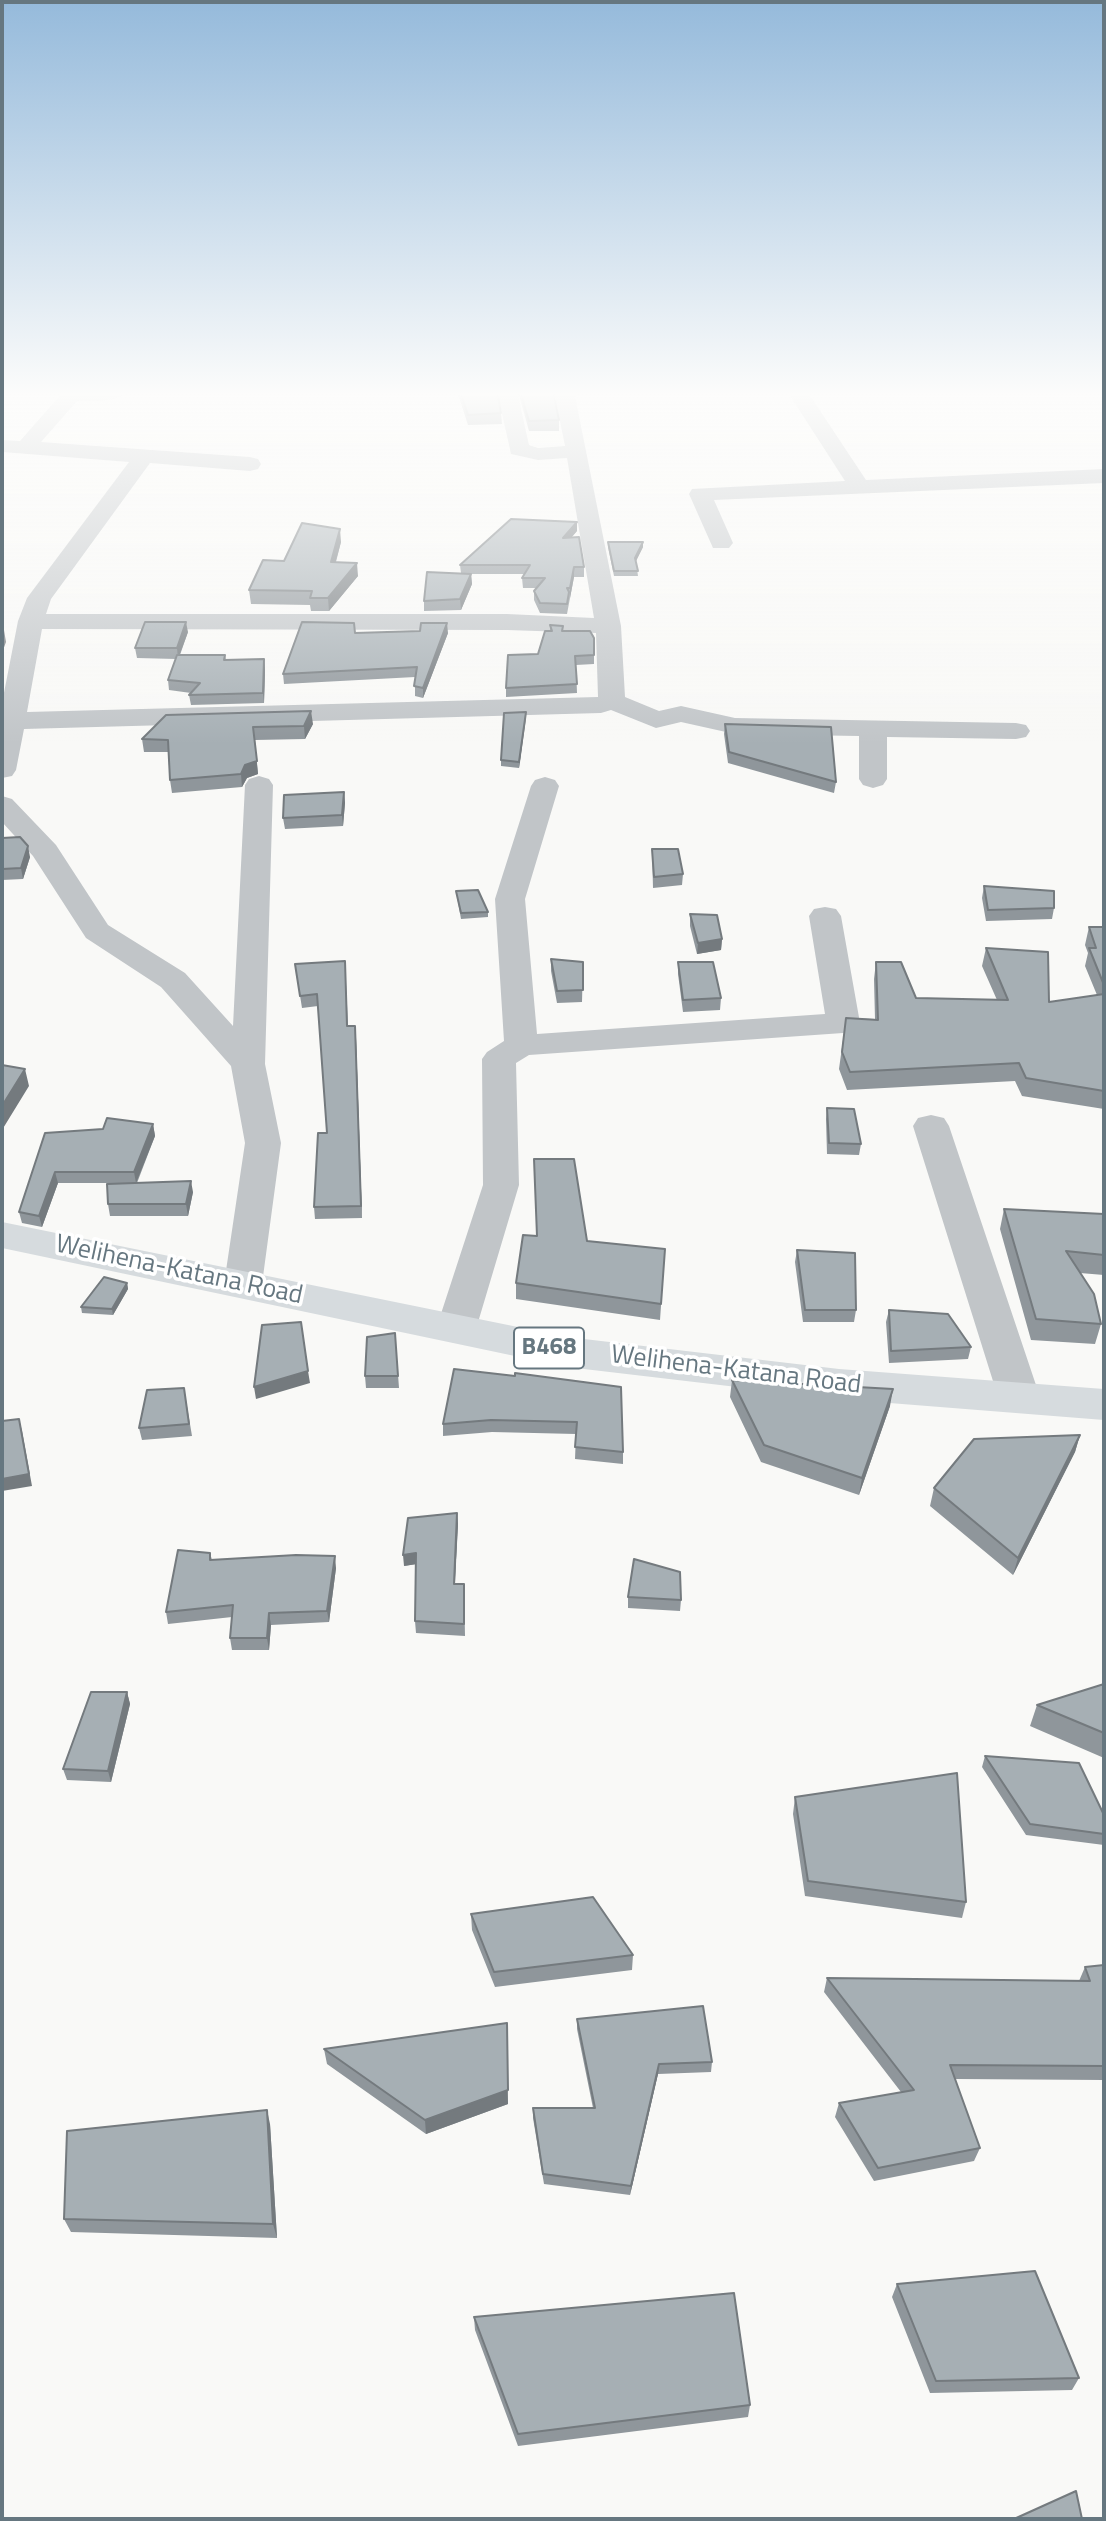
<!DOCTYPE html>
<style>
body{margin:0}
#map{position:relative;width:1106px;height:2521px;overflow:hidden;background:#f9f9f7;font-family:"Titillium Web",sans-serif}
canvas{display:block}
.frame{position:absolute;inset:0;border:4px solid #667780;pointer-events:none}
</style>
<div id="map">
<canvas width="1106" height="2521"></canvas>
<div class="frame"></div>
</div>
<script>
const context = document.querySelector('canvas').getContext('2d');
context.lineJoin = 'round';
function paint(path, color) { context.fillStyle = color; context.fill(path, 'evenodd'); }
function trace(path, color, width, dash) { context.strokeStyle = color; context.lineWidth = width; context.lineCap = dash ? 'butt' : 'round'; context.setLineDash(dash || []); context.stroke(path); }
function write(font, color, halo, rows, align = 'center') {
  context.font = font + ' "Titillium Web",sans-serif'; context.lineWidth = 7; context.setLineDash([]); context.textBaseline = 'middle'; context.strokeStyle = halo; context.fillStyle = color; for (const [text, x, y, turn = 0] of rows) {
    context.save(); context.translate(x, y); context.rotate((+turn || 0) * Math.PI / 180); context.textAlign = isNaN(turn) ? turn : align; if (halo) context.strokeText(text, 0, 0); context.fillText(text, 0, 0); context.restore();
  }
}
paint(new Path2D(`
 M64,391H127C117,404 92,400 77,401L41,442L250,457L258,459L261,464L258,469L250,471L150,463L51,599L46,614H507L594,618L567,458L538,460L511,454L497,391H517L529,445L538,448L565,446L554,391H574L621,626L625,697L659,711L681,706L735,718L1016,723L1026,725L1030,731L1026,737L1016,739L887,737V779L883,785L873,788L863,785L859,779V736L735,734L681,722L656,728L611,710L601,713L24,729L16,770L12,776L2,778V703L18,621L27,598L129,462L2,452V440L20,441ZM42,629L507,630L596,633L598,697L27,712Z
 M787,391H807L866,480L1104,469V483L714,500L733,543L729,548H713L689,494L692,489L845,481Z
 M259,776L269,779L273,785L265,1064L281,1143L262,1284L257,1294L243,1298L229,1294L224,1284L245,1143L231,1066L161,987L86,938L33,856L2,822V796L12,799L56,845L108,925L185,973L233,1026L245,785L249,779Z
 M545,777L555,780L559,786L525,899L537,1034L825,1014L809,916L814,909L825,907L836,909L841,916L860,1023L855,1030L843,1033L529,1055L516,1063L519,1185L476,1329L470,1339L456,1343L442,1339L436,1329L483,1185L482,1059L487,1052L504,1041L495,899L531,786L535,780Z
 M931,1115L944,1118L949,1126L1040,1397L1034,1408L1019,1412L1004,1408L998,1397L913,1126L918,1118Z`), '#c1c5c8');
paint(new Path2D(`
 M2,1222L567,1337L839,1369L1104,1389V1420L839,1399L567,1367L2,1248Z`), '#d6dbde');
paint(new Path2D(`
 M457,391H497L501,413L502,424L468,425Z
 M518,391H553L559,420V431H529Z
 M577,531L571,538L584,567V577H574L567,614L540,613L534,600V591L537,588H523L522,578L525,574H471L472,584L461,610L424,611V601L461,573L460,565Z
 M341,542L336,562L358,576L329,611H311L310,605L251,604L249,590L284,561Z
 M608,542H643V547L636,561L638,576H614L608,547Z
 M550,625L563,626V631L594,638V664L576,665L577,693L506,697V688L538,654L550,631Z
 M188,632L180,655H225L226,660L264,659L265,670L264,703L191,705L189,695L191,693L169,690L168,680L176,659L137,658L135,648Z
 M355,633H448L423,698L415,696V677L284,684L283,674Z
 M526,712L519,768L501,766V760Z
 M166,715L313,724L305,739L255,740L258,774L247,778L242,787L172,793L170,780L168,752H144L142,739Z
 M725,724L836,782L834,793L728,763L724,734Z
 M344,792L345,803L343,826L285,829L283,818Z
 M2,838L30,857L23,879L2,880Z
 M652,849L683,874L682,885L653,888Z
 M984,886L1054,908L1052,919L986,921L982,898Z
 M456,891L488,912V917L461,919Z
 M690,914L722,939L721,950L697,954L690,926Z
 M1089,927H1104V1109L1022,1096L1015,1081L847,1090L839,1069L846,1018L875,1019L874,979L876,962L916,998L997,1000L982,966L986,948L1049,1002L1097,995L1085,966L1088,953L1085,945Z
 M551,959L583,962L582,1002L557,1003L551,971Z
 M345,961L348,1026L356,1038L362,1218L315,1219L314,1207L327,1133L318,1006L302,1008L295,964Z
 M678,962L721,998L720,1010L683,1012L678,974Z
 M827,1108L861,1144L859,1155L827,1154L826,1119Z
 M153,1124L155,1136L137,1183L193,1192L188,1216H110L108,1204L124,1183H58L42,1227L22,1223L19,1212L45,1133L103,1129Z
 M1004,1209L1104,1214V1275L1080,1273L1101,1324L1095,1344L1031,1340L1000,1229Z
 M587,1241L665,1249L660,1320L516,1299V1283Z
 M797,1250L856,1310L854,1322H803L795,1262Z
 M127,1283L128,1289L113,1315L82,1313L81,1307Z
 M889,1310L971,1347L968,1359L889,1363L886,1322Z
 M395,1333L399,1388H366L365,1376Z
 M515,1376L623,1452V1464L575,1459L576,1434L492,1432L443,1436V1424Z
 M732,1380L890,1406L859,1495L761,1462L730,1397Z
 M184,1388L192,1436L142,1440L139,1428Z
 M1080,1435L1075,1452L1013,1575L930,1506L934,1488Z
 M457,1513L458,1524L455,1584H464L465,1636L416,1633L415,1621L416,1564L404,1566Z
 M210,1553L212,1560L336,1568L329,1622L271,1625L269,1650H232L230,1638L232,1617L168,1624L166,1612Z
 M628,1597L681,1600L680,1611L628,1608Z
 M1104,1684V1758L1030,1726L1037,1705Z
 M127,1692L130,1704L111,1782L67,1780L63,1769Z
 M985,1756L1104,1815V1845L1026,1835L982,1767Z
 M795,1797L966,1902L962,1918L805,1896L793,1814Z
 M471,1914L633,1955L632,1970L495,1987L472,1930Z
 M1104,1965V2080L955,2079L980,2148L974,2161L874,2181L835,2117L839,2103L901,2092L824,1992L827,1978L1079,1981L1085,1967Z
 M577,2019L712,2062L711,2072L658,2074L630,2195L544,2184L533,2118V2108H593L577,2029Z
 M324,2049L508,2104L426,2134L327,2064Z
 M270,2124L277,2238L71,2232L64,2219Z
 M897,2284L1079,2378L1072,2390L930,2393L892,2297Z
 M474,2317L750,2405L748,2417L518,2446L475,2330Z`), '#8f969b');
paint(new Path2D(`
 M577,522V531L563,547V538Z
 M340,529L341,542L332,575L331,562Z
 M643,542V547L635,563V558Z
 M357,563L358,576L329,611L328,598Z
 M574,567V577L570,598V588Z
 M471,574L472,584L461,610L460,599Z
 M186,622L188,632L178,659L177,648Z
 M447,623L448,633L423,698V688Z
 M4,630L6,642L2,653V634Z
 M264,659L265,670L264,703L263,693Z
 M311,711L313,724L305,739L304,726Z
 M526,712V718L519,768V762Z
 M253,727L258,774L247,778L242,787L241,774Z
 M344,792L345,803L343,826L342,815Z
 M28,846L30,857L23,879L21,868Z
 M722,939L721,950L697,954L698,943Z
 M355,1026L356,1038L362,1218L361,1206Z
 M25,1069L29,1086L2,1130V1106Z
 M153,1124L155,1136L136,1183L134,1172Z
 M55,1172L58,1183L42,1227L39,1216Z
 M191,1181L193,1192L188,1216L186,1204Z
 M127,1283L128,1289L113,1315L112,1309Z
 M308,1371L310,1383L256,1399L254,1387Z
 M893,1389L890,1406L859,1495L862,1478Z
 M19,1419L22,1431L32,1486L2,1491V1479Z
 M1080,1435L1075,1452L1013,1575L1018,1558Z
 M457,1513L458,1524L454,1595V1584Z
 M416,1553L417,1564L404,1566L403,1555Z
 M335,1556L336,1568L329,1622L327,1611Z
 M269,1613L271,1625L269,1650L267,1638Z
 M127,1692L130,1704L111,1782L108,1771Z
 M507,2023L508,2104L426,2134L425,2120Z
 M659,2064L658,2074L630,2195L631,2186Z
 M267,2110L270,2124L277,2238L273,2224Z`), '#747a7e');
const building = new Path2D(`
 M460,391H497L501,413L468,415Z
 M520,391H553L559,420L529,421Z
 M511,519L577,522L563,538L579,537L584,567H574L570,588H567L569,592L567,604L540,603L534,591L545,578H522L530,565H460Z
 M302,523L340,529L331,562L357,563L328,598H310L312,591L249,590L263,560L284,561Z
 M608,542H643L635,558L638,571H614Z
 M427,572L471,574L460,599L424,601Z
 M145,622H186L177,648H135Z
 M302,622L354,623L355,633L420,631L421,623H447L423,688L414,686L417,667L283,674Z
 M550,625L563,626L562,631H590L594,638V655L575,656L577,684L506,688L508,655L538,654L545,631H552Z
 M177,655H225L224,660L264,659L263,693L189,695L200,683L168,680Z
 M311,711L304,726L253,727L257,761L245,765L241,774L170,780L168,740L142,739L166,715Z
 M526,712L519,762L501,760L504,713Z
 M725,724L831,727L836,782L729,752Z
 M344,792L342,815L283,818L284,795Z
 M20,837L28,846L21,868L2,869V838Z
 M652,849H678L683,874L654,877Z
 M984,886L1054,891V908L988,910Z
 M478,890L488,912L461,913L456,891Z
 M690,914L717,915L722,939L698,943Z
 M1089,927H1104V985L1089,948H1096Z
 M986,948L1048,952L1049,1002L1104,994V1091L1026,1078L1019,1063L850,1072L842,1052L846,1018L878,1020L876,962H901L916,998L1008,1000Z
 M551,959L583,962V990L557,991Z
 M345,961L347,1026H355L361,1206L314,1207L318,1133H327L317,994L300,996L295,964Z
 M678,962H713L721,998L683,1000Z
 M2,1065L25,1069L2,1106Z
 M827,1108L854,1109L861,1144L829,1143Z
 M107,1118L153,1124L134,1172H55L39,1216L19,1212L45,1133L103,1129Z
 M534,1159H574L587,1241L665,1249L661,1304L516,1283L523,1235L537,1236Z
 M191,1181L186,1204H108L107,1184Z
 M1004,1209L1104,1214V1255L1066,1251L1094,1294L1101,1324L1036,1319Z
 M797,1250L855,1253L856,1310H805Z
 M104,1277L127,1283L112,1309L81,1307Z
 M889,1310L948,1314L971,1347L891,1351Z
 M301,1322L308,1371L254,1387L262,1325Z
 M395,1333L398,1376H365L367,1337Z
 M454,1369L515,1376V1373L621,1387L623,1452L575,1447L577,1422L491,1420L443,1424Z
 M732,1380L893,1389L862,1478L764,1445Z
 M184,1388L189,1424L139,1428L147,1390Z
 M19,1419L29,1474L2,1479V1421Z
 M1080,1435L1018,1558L934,1488L974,1439Z
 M457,1513L454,1584H464V1624L415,1621L416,1553L403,1555L408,1518Z
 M178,1550L210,1553V1560L296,1555L335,1556L327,1611L269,1613L267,1638H230L233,1605L166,1612Z
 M634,1559L680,1572L681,1600L628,1597Z
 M1104,1684V1733L1037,1705Z
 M91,1692H127L108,1771L63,1769Z
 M985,1756L1079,1763L1104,1815V1834L1030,1824Z
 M957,1773L966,1902L808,1881L795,1797Z
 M593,1897L633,1955L494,1972L471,1914Z
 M1104,1965V2066L950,2065L980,2148L878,2168L839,2103L914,2090L827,1978L1090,1981L1085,1967Z
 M703,2006L712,2062L659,2064L631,2186L543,2174L533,2108H595L577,2019Z
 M507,2023L508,2090L425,2120L324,2049Z
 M267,2110L273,2224L64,2219L67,2131Z
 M1035,2271L1079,2378L936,2381L897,2284Z
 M734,2293L750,2405L518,2434L474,2317Z
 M1076,2491L1082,2519H1014Z`);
paint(building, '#a6afb4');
trace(building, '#747a7e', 2);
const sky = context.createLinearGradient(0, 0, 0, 744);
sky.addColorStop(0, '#95badb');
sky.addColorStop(0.53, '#fcfcfb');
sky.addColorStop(1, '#fcfcfb00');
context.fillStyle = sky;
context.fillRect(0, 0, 1106, 744);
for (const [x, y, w] of [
 [549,1348,70]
]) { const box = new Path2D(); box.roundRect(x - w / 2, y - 20.5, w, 41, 5); context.fillStyle = '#fff'; context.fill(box); trace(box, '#667780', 2); }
write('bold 24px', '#667780', null, [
 ["B468",549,1348]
]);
write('26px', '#667780', '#fff', [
 ["Welihena-Katana Road",179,1271,12],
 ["Welihena-Katana Road",736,1371,7]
]);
</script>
